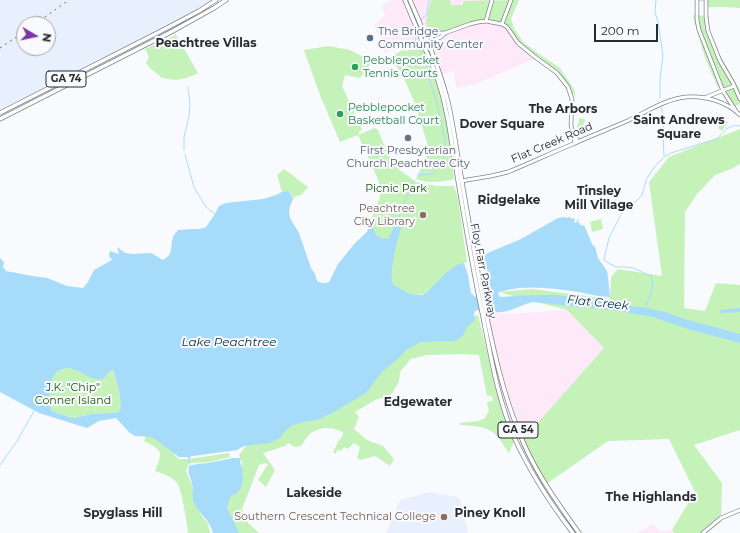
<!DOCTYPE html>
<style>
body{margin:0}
#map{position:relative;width:740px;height:533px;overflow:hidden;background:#f8fafe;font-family:Montserrat,sans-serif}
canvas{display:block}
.north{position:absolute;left:16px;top:16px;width:40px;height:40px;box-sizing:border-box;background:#f8fafe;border:1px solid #a6a7ab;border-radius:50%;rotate:99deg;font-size:11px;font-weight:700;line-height:16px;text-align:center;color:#2a2b2e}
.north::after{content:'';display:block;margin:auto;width:14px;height:18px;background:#7d34a7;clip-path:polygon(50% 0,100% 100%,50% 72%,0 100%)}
.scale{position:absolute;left:594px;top:24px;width:64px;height:18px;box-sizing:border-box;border:2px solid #2a2b2e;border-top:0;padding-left:5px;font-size:12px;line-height:14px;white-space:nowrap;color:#2a2b2e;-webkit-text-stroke:3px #f8fafe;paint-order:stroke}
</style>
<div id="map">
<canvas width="740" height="533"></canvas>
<div class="north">N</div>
<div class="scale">200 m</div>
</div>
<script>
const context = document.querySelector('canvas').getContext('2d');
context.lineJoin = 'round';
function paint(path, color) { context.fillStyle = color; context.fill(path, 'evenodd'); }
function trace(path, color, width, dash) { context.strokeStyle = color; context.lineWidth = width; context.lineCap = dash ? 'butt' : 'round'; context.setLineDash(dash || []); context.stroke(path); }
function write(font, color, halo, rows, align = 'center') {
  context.font = font + ' Montserrat,sans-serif'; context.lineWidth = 4; context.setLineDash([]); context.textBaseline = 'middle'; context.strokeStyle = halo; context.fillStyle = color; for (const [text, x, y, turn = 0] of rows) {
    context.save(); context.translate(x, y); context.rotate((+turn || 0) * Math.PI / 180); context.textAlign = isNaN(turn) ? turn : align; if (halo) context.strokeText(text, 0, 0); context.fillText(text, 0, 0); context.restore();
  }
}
paint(new Path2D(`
 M393,0H403L418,39L385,53L374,25L385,15L382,5Z
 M411,0H492L507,27L525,50L534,59L476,84L456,88L454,70L442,75Z
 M488,310L504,314L567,310L605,348L520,443L503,397L491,348L484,312Z
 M653,524L661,532L672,530L674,533H637Z`), '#fee9f8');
paint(new Path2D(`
 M0,0H211L191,13L0,110ZM24,24H48V48H24Z
 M430,492L460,498L468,533H386L400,500Z`), '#e8effd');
paint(new Path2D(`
 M431,0H450L451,5H463V1L519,0L511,19L514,28L523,42L542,56L560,68L574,89L576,97L556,74L534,59L519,47L507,27L486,21L434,36L430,35L426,23Z
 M693,0H740V8L726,7H706V2Z
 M693,15L709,16V28L720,55L740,90V104L735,106L731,102L723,91L717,86L705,58L695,24Z
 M176,35L198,73C184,80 175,82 160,77V76L150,68L146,63L149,57L145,49L162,41Z
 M424,44L436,77L449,125V138L454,179C441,182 428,184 416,179L427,155L429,149L415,103L401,72L396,66L391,56L403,50L406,51Z
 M329,46L350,50L370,60L371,63L360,78L345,75L342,86L362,130L360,131L358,135L375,128L378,130L389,156L396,167L416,182L436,186H454L458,198L467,262C460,264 454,267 448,272C438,279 429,296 415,295C407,294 400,288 393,284C389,276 393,257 395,248L389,238C375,240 373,231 374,220L371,219L377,204L380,197V186L376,175L358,135L340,142L320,95L304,50Z
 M580,118L584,119L585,120L582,130H578L577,128L579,119Z
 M724,119L728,122L722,131L718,128Z
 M740,129V164L731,169L715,175L697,194L685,212L684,308L705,311L716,283L740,285V430L694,445L722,483L721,522L706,533H674L672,530L695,492L669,439L608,441L542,487L520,443L604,348L567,310L498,292L532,289L610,299L611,277L618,269L662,276L649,182L669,157Z
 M284,169L308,187L301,195L296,196L293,199C292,191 289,192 282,192L277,175Z
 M601,219L603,229L592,232L590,222Z
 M478,315L496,389L514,442L509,453C505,448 502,442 498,437C489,426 474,426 460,425V423L479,421L485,418L489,411L487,402L493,401L492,396H487L479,355L461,354L427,355L411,359L409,361L400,372L399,381L390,397L377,399L355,412L359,417L354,429L367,440L383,446L394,459L390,466L375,456L360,460L357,458L360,447L354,443L348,449L344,447L341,451L337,450L336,454L333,452L338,442L343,435V432C332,427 321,426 311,433C307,436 304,442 301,446L295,447L288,443L285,446L263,453L275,470L266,487L258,480L268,464L265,463L259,465L242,509L248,523L259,533H235L226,502L239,484L242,463L239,455L248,443L407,345Z
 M68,368L74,369L87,375L103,379L107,373L113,369C117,381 122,398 120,411L114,413L91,414L74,418L69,417L52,411C48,402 49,380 56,373C59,369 63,369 68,368Z
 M147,433L161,441L179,459H189L229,453L230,457L209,462L189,463L186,471L192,485L194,498L201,515L208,524L210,533H188C187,523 182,490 177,483C172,476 163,474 155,471C163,451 163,451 144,441Z`), '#c4f2b9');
paint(new Path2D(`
 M288,191L291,194L293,199L290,206L289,213L290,218L299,233L311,268L315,274L317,281C321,283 325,284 329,282L338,264L355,243L367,232L371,219L374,220C373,231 375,240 389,238L397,220L401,218L402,219C402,229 398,237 396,247C394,254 393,261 392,268C392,274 391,279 393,284L408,293L415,295H422L428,291L447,272L458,264L464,263L468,275L471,293L475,297L477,296L480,299L486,301C494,295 489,285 488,277C487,273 487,270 486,267C484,262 482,259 483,255L521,239L558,218L565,217L566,218L570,217L572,219L574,218L575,219L574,222L576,223L578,219H579L578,222L582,226L584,225L592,244L595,247L598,258L607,271L608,277L610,297C600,297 589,294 579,292C554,288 524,284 499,292L498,293L500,297L533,295H558L582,299L612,303L646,308L665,312L688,320L740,334V343L688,329L653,317L619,311L533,302C519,305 508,314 494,312L490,308L475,311L474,313L475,318L474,321L467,327L464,334L459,339L454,341L421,342L406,350L402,355L382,372L366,393L334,412L320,419L304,422L293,425L286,430L280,438L270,443L244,446L237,450L193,456H191L190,458L188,459V457H179L152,437L135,436L130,433L116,418L99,421L87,428L39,413L0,392V258L4,262L3,267L6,271L32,276L47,278L67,286L83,288L88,282L94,270L112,260L109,256L110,251L119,254L117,247L125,253L133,254L151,253L163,260C175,254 169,245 174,235C175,233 177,232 178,230L193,229H200L206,227L215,214L219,206L226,203L263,199L276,195L282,192ZM68,368C81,369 90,382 103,379L108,373L113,369C117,382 122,398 120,411L114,413L91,414L74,418L69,417L52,411C48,402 49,380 56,373C59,369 63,369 68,368Z
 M740,308V312L720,313V310H722Z
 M233,458H241L240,461L242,468L243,479L241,488L236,494L232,495L230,498L227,507L230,514L232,518L239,533H213C210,520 199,514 194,503C191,497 194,490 192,484C191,477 187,474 189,466L197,464L208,463Z`), '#a6dcfa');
trace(new Path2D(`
 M656,0L655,12L658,22L663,56L660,79V98
 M421,19L427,15L429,0
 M413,28L416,39L415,43
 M661,107C662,111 664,116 664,120C663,132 663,144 664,156
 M184,150V137L189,116L190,104L188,87
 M185,155L194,187L206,207L215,214
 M418,175L433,174L442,165L444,156L445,140L436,100L430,82L429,70L421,52L418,48
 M399,219L401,209L414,181
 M646,308C648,298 656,287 651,276L633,268L625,267H616L605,261L604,259L609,238L623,211L635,202L642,195L647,178L656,165L664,157L671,153L716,139C722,135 726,127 733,126C734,125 739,126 740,126
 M189,458L190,465
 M0,465L17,441L34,411`), '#a6dcfa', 1);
const secondary = new Path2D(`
 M697,0V20L699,30L723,91L736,111
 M706,0V17L708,31L720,61L733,83L740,99
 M486,21L492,0
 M502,24L511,0
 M422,41L440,33H445L470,24L478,22L486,21L491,22L502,24L507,27L518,43L535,57L557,73L568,87L572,99L571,125L575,143
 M424,44L441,37L445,33
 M704,98L734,86
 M573,131L578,142
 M461,181L491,176L508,172C530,163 551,153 573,144C590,136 609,129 627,121C645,113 665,99 686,97C705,95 727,102 740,115
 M703,533L721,518L740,510`);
const primary = new Path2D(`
 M405,0L437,77L443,97L448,120C459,186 469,252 483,317C491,358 498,399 514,437C530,472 550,503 573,533
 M410,0C424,33 439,66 448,102C454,128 457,155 462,182C469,223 476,263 484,304C493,347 502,391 519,432C533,469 556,501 579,533
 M0,113L167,28L199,11L216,0
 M0,119L171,32L214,8L226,0`);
trace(secondary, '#81848a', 4.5);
trace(primary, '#81848a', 5);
trace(secondary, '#fff', 3);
trace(primary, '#fff', 3.5);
trace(new Path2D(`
 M35,24L69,0
 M0,48L24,32`), '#6a6b6e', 1, [2, 4]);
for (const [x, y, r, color] of [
 [370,38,4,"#5c6f8a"],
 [355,67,4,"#2e9e5b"],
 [340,114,4,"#2e9e5b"],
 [408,138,4,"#6b7280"],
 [423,215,4,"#8d6e63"],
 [444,517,4,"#8d6e63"]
]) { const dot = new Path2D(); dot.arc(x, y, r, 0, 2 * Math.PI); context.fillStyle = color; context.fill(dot); trace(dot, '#f8fafe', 1.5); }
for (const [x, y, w] of [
 [66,79,40],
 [518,430,40]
]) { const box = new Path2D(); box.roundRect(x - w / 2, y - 8, w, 16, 3); context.fillStyle = '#f8fafe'; context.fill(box); trace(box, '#2a2b2e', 1); }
write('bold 10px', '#2a2b2e', null, [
 ["GA 74",66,79],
 ["GA 54",518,430]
]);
write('11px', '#4e5e75', '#f8fafe', [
 ["The Bridge",378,32],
 ["Community Center",378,45]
], 'left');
write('11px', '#27864d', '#f8fafe', [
 ["Pebblepocket",363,61],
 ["Tennis Courts",363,74],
 ["Pebblepocket",348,108],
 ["Basketball Court",348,121]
], 'left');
write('11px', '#2a2b2e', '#f8fafe', [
 ["Flat Creek Road",552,143,-23],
 ["Floy Farr Parkway",483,271,79]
]);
write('11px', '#5b616d', '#f8fafe', [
 ["First Presbyterian",408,151],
 ["Church Peachtree City",408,164]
]);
write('11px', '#1b5209', '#f8fafe', [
 ["Picnic Park",396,189],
 ["J.K. \"Chip\"",73,388],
 ["Conner Island",73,401]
]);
write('11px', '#785e54', '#f8fafe', [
 ["Peachtree",415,209],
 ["City Library",415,222],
 ["Southern Crescent Technical College",436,517]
], 'right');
write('bold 12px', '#2a2b2e', '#f8fafe', [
 ["Peachtree Villas",206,43],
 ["The Arbors",563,109],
 ["Saint Andrews",679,120],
 ["Square",679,134],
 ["Dover Square",502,124],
 ["Tinsley",599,191],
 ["Mill Village",599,205],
 ["Ridgelake",509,200],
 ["Edgewater",418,402],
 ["Lakeside",314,493],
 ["The Highlands",651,497],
 ["Spyglass Hill",123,513],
 ["Piney Knoll",490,513]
]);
write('italic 12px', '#012f42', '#f8fafe', [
 ["Flat Creek",598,303,6],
 ["Lake Peachtree",229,342]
]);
</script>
